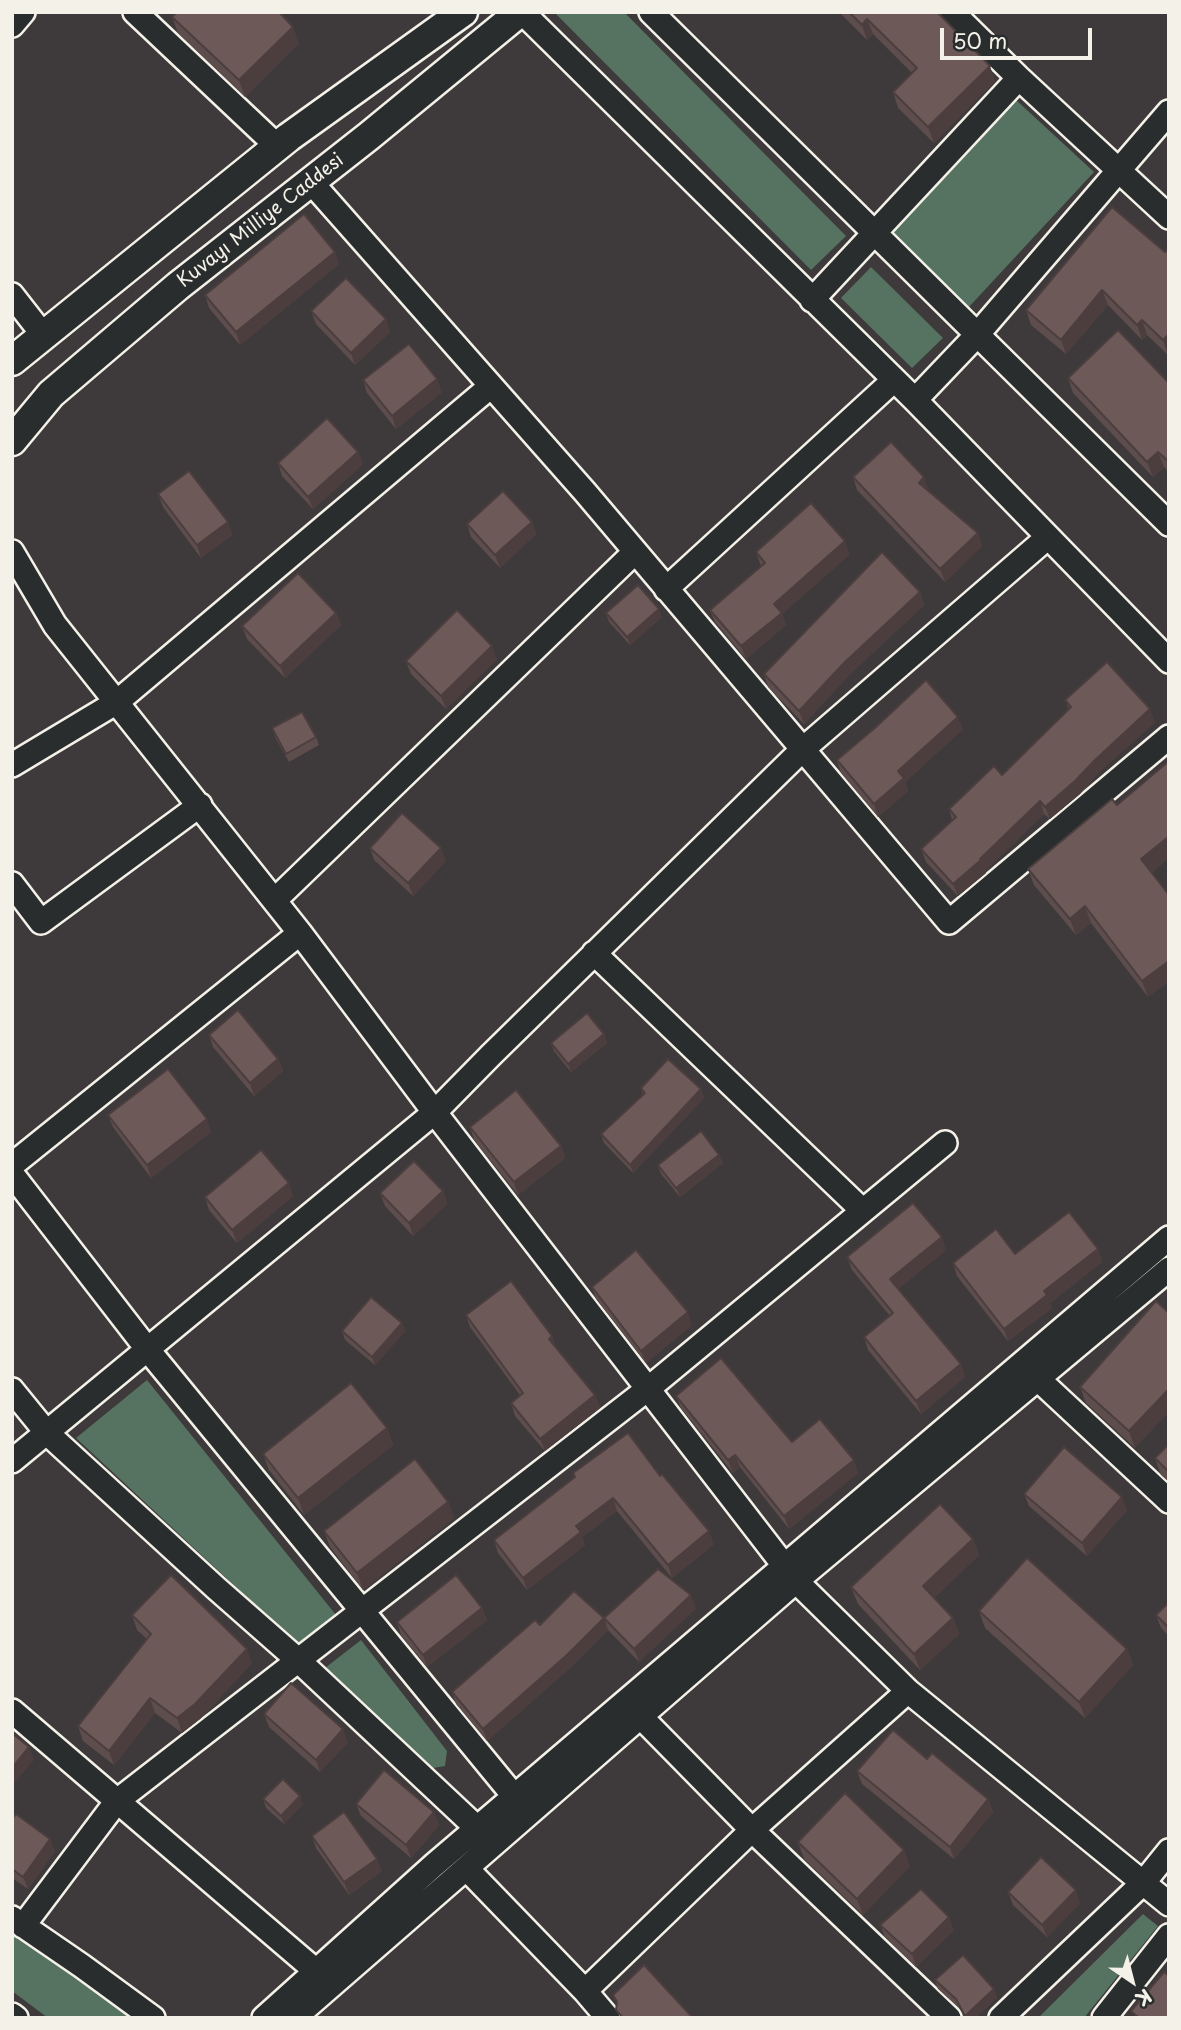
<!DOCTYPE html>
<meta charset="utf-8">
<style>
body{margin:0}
#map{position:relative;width:1181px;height:2030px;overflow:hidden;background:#3e3a3b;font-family:"Playpen Sans",sans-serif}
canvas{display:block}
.frame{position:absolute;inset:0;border:14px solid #f4f1e8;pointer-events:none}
.north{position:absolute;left:1097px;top:1946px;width:70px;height:70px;-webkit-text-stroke:5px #2a2d2e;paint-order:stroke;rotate:145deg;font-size:19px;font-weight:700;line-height:28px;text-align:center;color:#f4f1e8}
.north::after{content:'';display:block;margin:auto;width:24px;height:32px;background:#f4f1e8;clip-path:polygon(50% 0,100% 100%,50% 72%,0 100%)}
.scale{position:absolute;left:940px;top:28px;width:152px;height:32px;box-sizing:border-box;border:4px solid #f4f1e8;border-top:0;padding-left:9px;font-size:21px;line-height:24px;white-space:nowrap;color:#f4f1e8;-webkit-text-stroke:5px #2a2d2e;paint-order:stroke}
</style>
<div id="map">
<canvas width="1181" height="2030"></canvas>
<div class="frame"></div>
<div class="north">K</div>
<div class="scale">50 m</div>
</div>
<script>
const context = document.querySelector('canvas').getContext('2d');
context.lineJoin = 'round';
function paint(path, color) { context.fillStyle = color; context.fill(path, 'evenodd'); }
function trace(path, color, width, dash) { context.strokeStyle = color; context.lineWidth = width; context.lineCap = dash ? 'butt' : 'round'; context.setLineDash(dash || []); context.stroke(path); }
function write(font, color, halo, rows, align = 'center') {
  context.font = font + ' "Playpen Sans",sans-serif'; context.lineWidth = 7; context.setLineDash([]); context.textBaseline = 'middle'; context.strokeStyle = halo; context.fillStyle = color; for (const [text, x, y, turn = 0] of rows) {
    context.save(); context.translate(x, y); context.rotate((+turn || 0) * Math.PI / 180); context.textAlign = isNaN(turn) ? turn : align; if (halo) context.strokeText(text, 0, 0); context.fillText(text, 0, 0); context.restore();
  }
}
paint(new Path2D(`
 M558,12H624L846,236L811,270L556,14Z
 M1015,99L1094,172L968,308L889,235Z
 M871,267L943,338L912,368L841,298Z
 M147,1380L336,1615L297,1644L76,1438Z
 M361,1640L447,1751L445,1766L433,1768L325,1668Z
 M1143,1914L1158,1926L1084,2018H1038Z
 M12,1927L140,2018H48L12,1991Z`), '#567260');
const minor = new Path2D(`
 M135,12L277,146
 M522,12L915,400L1169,661
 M651,12L1169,524
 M952,12L1019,78L1169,217
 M12,25L23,12
 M311,182L585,492L949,922L1169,737
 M12,295L44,336
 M812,300L1019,78
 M915,400L976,336L1169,112
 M12,552L55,625L300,933L429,1105L796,1581L908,1691L1169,1904
 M666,589L894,380
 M12,765L117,702L491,386
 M12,884L41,922L200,805
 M275,900L635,552
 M594,953L862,1210
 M12,1165L300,933
 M12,1174L148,1350L514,1796
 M1038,1379L1169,1501
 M12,1390L47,1433L216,1588L299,1661L477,1828
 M12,1461L435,1112L491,1055L802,750L1048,537
 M12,1711L316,1971
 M641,1717L752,1830L949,2018
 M467,1869L585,1991L608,2018
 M12,1918L82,1966L153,2018
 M23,1926L117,1801L649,1388L945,1143
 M585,1991L752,1830L908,1691
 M12,2015L16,2018
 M264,2018L434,1865L1169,1238
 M294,2018L796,1581L1169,1269
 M1001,2018L1144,1882L1169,1851
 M1104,2018L1169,1936`);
const major = new Path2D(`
 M12,361L289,137L463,12
 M12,441L51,394L178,286L369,136L520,12`);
trace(minor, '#f4f1e8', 28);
trace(major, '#f4f1e8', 33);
trace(minor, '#2a2d2e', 23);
trace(major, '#2a2d2e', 28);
paint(new Path2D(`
 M839,12H937L995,81L934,143L898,108L893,92L912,73L873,34L867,40Z
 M172,17L299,43L245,97L178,33Z
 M1169,248L1168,355L1147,335L1142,340L1108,305L1066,354L1031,325L1026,310L1165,252Z
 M339,264L240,345L209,308L205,295Z
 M311,311L390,332L355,365L316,324Z
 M1068,378L1169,383V472L1164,467L1153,477L1073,393Z
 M363,380L442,392L396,429L367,393Z
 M358,452L363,464L313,509L282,476L278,463Z
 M853,477L929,490L928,491L978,533L982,546L945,582L857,490Z
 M158,494L228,522L232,535L201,558L163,507Z
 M532,522L536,534L500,568L471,537L467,524Z
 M756,552L850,554L782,614L786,625L746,659L715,622L710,610L761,566Z
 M920,592L924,605L848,676L804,724L768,687L764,674Z
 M336,613L341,625L285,678L247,639L242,626Z
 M606,613L662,617L630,645L609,622Z
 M497,659L446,709L411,674L406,661Z
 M1065,700L1155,722L1098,773L1080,794L1050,819L1044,814L985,871L986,873L958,896L926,862L921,849L952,820L949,809L1002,775L1069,709Z
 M272,728L316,737L319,745L289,762L275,737Z
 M963,729L905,782L908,791L878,817L841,773L837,760Z
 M1169,761V858L1151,873L1148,997L1091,923L1076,935L1034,885L1028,869L1117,805Z
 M370,848L446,861L413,896L374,860Z
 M604,1034L607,1043L571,1072L554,1051L551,1043Z
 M209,1035L278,1059L283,1071L254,1096L213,1047Z
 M641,1088L701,1089L704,1098L633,1173L604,1143L601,1134L643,1095Z
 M108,1115L211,1132L151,1178L113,1127Z
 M470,1127L561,1146L565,1158L518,1195L474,1140Z
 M719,1155L723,1163L680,1197L661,1174L658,1165Z
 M443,1191L447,1204L413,1236L385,1206L380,1193Z
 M293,1196L237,1243L209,1210L205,1197Z
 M1098,1249L1102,1262L1050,1303L1052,1308L1008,1341L957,1276L953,1263Z
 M946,1250L898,1289L965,1377L921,1414L868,1350L864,1337L890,1316L852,1270L847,1257Z
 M592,1287L692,1325L646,1363L596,1299Z
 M1169,1313L1135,1448L1086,1403L1080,1387Z
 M466,1315L552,1336L556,1348L595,1395L600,1408L545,1451L515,1416L511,1403L520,1395L470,1327Z
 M402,1323L405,1331L375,1365L345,1340L342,1331Z
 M676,1396L792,1442L858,1473L789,1529L740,1467L733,1473L681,1408Z
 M387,1428L393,1445L304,1515L269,1470L263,1454Z
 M1169,1444V1482L1161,1475L1155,1458Z
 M573,1473L660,1476L714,1544L672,1578L617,1511L582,1537L585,1545L527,1590L498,1553L494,1540L574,1478Z
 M1024,1494L1127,1510L1087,1556L1029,1506Z
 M448,1502L454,1518L363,1590L330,1547L324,1531Z
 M973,1539L979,1555L934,1598L953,1618L959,1634L920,1670L858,1604L851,1587Z
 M1169,1602V1636L1161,1628L1156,1615Z
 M482,1608L487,1620L427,1667L401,1635L397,1622Z
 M696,1608L639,1662L608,1630L572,1666L487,1741L456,1704L452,1692L540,1625Z
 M979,1611L1127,1649L1133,1665L1085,1718L985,1628Z
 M132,1615L252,1663L200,1719L182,1733L155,1713L114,1765L83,1741L78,1726L147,1639L137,1630Z
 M264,1714L348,1742L320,1772L269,1727Z
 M927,1759L988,1799L993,1812L954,1859L862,1784L857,1771Z
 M263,1799L303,1804L284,1824L266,1808Z
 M356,1804L434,1812L439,1825L411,1858L361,1816Z
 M12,1819L55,1851L28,1889L12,1878Z
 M312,1836L382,1871L349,1895L316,1848Z
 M798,1842L910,1866L863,1915L804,1859Z
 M1008,1892L1080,1903L1047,1937L1013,1905Z
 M880,1925L954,1930L916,1967L885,1937Z
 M935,1980L994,1989L997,1998L975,2018H965L959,2008L938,1989Z`), '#5d4d4c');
paint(new Path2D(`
 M867,19L873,34L867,40L862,25Z
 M293,27L299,43L245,97L239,80Z
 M990,66L995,81L934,143L928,127Z
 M335,252L339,264L240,345L236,332Z
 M1102,290L1108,305L1066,354L1061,340Z
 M386,319L390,332L355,365L351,353Z
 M1142,320L1147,335L1142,340L1137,325Z
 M1169,334V354L1168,355L1163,340Z
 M437,379L442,392L396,429L392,416Z
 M358,452L363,464L313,509L308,497Z
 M1158,452L1164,467L1153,477L1147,462Z
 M924,477L929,490L923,495L919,483Z
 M228,522L232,535L201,558L197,545Z
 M532,522L536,534L500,568L495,555Z
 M978,533L982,546L945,582L940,569Z
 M845,541L850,554L782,614L786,625L746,659L741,646L774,604Z
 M920,592L924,605L848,676L804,724L799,711L844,663Z
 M659,609L662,617L630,645L627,637Z
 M336,613L341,625L285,678L280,666Z
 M492,646L497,659L446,709L441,696Z
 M1150,709L1155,722L1098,773L1080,794L1050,819L1045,807Z
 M958,717L963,729L905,782L908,791L878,817L874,804L898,771Z
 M1040,801L1044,814L985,871L986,873L958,896L953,884Z
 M1167,838L1169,843V858L1147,876L1141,859Z
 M441,848L446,861L413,896L408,883Z
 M1085,906L1091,923L1076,935L1070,919Z
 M1169,961V982L1148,997L1142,981Z
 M604,1034L607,1043L571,1072L568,1064Z
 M278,1059L283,1071L254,1096L250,1083Z
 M701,1089L704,1098L633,1173L630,1165Z
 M207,1119L211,1132L151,1178L147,1165Z
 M561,1146L565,1158L518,1195L514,1182Z
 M719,1155L723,1163L680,1197L676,1188Z
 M289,1183L293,1196L237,1243L232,1230Z
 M443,1191L447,1204L413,1236L409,1223Z
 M942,1237L946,1250L895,1292L890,1279Z
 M1098,1249L1102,1262L1050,1303L1052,1308L1008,1341L1004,1329L1044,1291Z
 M688,1312L692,1325L646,1363L641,1351Z
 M402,1323L405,1331L375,1365L372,1357Z
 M552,1336L556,1349L549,1339Z
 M961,1364L965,1377L921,1414L916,1401Z
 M1169,1389V1412L1135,1448L1129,1431Z
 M595,1395L600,1408L545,1451L540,1439Z
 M387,1428L393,1445L304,1515L298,1498Z
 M735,1455L740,1467L733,1473L728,1460Z
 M854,1460L858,1473L789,1529L784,1516Z
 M1122,1497L1127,1510L1087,1556L1082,1543Z
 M613,1498L617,1511L582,1537L585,1545L527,1590L523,1578L576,1526Z
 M448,1502L454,1518L363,1590L357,1573Z
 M709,1531L714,1544L672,1578L668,1565Z
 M973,1539L979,1555L929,1603L923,1586Z
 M691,1595L696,1608L639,1662L634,1649Z
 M482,1608L487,1620L427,1667L423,1655Z
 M604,1618L608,1630L572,1666L487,1741L483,1729Z
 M953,1618L959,1634L920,1670L914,1654Z
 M247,1649L252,1663L200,1719L182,1733L177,1718Z
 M1127,1649L1133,1665L1085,1718L1079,1702Z
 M150,1698L155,1713L114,1765L109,1751Z
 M343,1729L348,1742L320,1772L316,1760Z
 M29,1747L34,1760L12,1786V1768Z
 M300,1796L303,1804L284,1824L281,1816Z
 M988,1799L993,1812L954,1859L950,1847Z
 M434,1812L439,1825L411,1858L406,1845Z
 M50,1839L55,1851L28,1889L23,1877Z
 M904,1850L910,1866L863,1915L857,1899Z
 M377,1859L382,1871L349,1895L344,1882Z
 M1076,1890L1080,1903L1047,1937L1042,1925Z
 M949,1917L954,1930L916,1967L912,1954Z
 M994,1989L997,1998L975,2018H966L965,2016Z`), '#4c3e3e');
const building = new Path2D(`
 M177,12H279L293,27L239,80L172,17Z
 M849,12H937L990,66L928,127L893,92L917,68L867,19L862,25Z
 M1112,207L1165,252L1169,248V334L1163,340L1142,320L1137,325L1102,290L1061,340L1026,310Z
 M304,214L335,252L236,332L205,295Z
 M346,278L386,319L351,353L311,311Z
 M1118,330L1169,383V462L1158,452L1147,462L1068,378Z
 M409,344L437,379L392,416L363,380Z
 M327,418L358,452L308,497L278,463Z
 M891,442L924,477L919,483L978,533L940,569L853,477Z
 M189,471L228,522L197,545L158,494Z
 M503,491L532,522L495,555L467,524Z
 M811,503L845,541L774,604L782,613L741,646L710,610L765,563L756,552Z
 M882,552L920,592L844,663L799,711L764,674Z
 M298,573L336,613L280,666L242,626Z
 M638,585L659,609L627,637L606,613Z
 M457,610L492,646L441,696L406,661Z
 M1107,662L1150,709L1094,761L1075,781L1045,807L1040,801L980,859L981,860L953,884L921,849L956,817L949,809L994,766L1002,775L1071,707L1065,700Z
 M926,680L958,717L898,771L904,778L874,804L837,760L876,727Z
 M302,712L316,737L286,754L272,728Z
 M1169,761V840L1167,838L1141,859L1169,895V961L1142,981L1085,906L1070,919L1028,869L1112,799L1117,805Z
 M402,813L441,848L408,883L370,848Z
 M238,1010L278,1059L250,1083L209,1035Z
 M587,1013L604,1034L568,1064L551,1043Z
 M668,1059L701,1089L630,1165L601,1134L645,1093L641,1088Z
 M168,1069L207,1119L147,1165L108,1115Z
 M516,1090L561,1146L514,1182L470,1127Z
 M701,1131L719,1155L676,1188L658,1165Z
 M261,1150L289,1183L232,1230L205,1197Z
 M414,1161L443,1191L409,1223L380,1193Z
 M913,1203L942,1237L890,1279L961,1364L916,1401L864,1337L893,1313L847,1257Z
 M1069,1212L1098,1249L1044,1291L1047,1295L1004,1329L953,1263L996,1229L1015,1254Z
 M636,1250L688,1312L641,1351L592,1287Z
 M511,1281L552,1336L549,1339L595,1395L540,1439L511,1403L523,1393L466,1315Z
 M371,1297L402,1323L372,1357L342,1331Z
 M1156,1301L1169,1313V1389L1129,1431L1080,1387Z
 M721,1358L792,1442L820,1419L854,1460L784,1516L735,1455L728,1460L676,1396Z
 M351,1383L387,1428L298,1498L263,1454Z
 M628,1433L660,1476L662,1474L709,1531L668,1565L613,1498L576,1526L581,1532L523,1578L494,1540L575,1477L573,1473Z
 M1169,1444V1472L1155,1458Z
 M1064,1447L1122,1497L1082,1543L1024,1494Z
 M415,1459L448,1502L357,1573L324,1531Z
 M940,1504L973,1539L923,1586L953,1618L914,1654L851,1587Z
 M1027,1558L1127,1649L1079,1702L979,1611Z
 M658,1569L691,1595L634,1649L604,1618Z
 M171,1575L247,1649L195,1704L177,1718L150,1698L109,1751L78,1726L151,1634L132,1615Z
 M456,1575L482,1608L423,1655L397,1622Z
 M574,1591L604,1618L568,1654L483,1729L452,1692L535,1620L540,1625Z
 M1169,1602V1628L1156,1615Z
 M291,1683L343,1729L316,1760L264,1714Z
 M893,1730L927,1759L932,1753L988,1799L950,1847L857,1771Z
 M12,1733L29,1747L12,1768Z
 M384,1770L434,1812L406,1845L356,1804Z
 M283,1779L300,1796L281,1816L263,1799Z
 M845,1793L904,1850L857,1899L798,1842Z
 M344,1812L377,1859L344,1882L312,1836Z
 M16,1814L50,1839L23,1877L12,1869V1819Z
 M1041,1857L1076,1890L1042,1925L1008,1892Z
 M921,1889L949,1917L912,1954L880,1925Z
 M963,1955L994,1989L965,2016L956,1999L935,1980Z
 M644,1965L693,2018H623L616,2010L617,2002L613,1995Z
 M1164,1972L1169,1976V2018H1139L1131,2011Z`);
paint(building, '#6c5958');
trace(building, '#4c3e3e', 2);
write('19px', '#f4f1e8', '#2a2d2e', [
 ["Kuvayı Milliye Caddesi",261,221,-38]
]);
</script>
